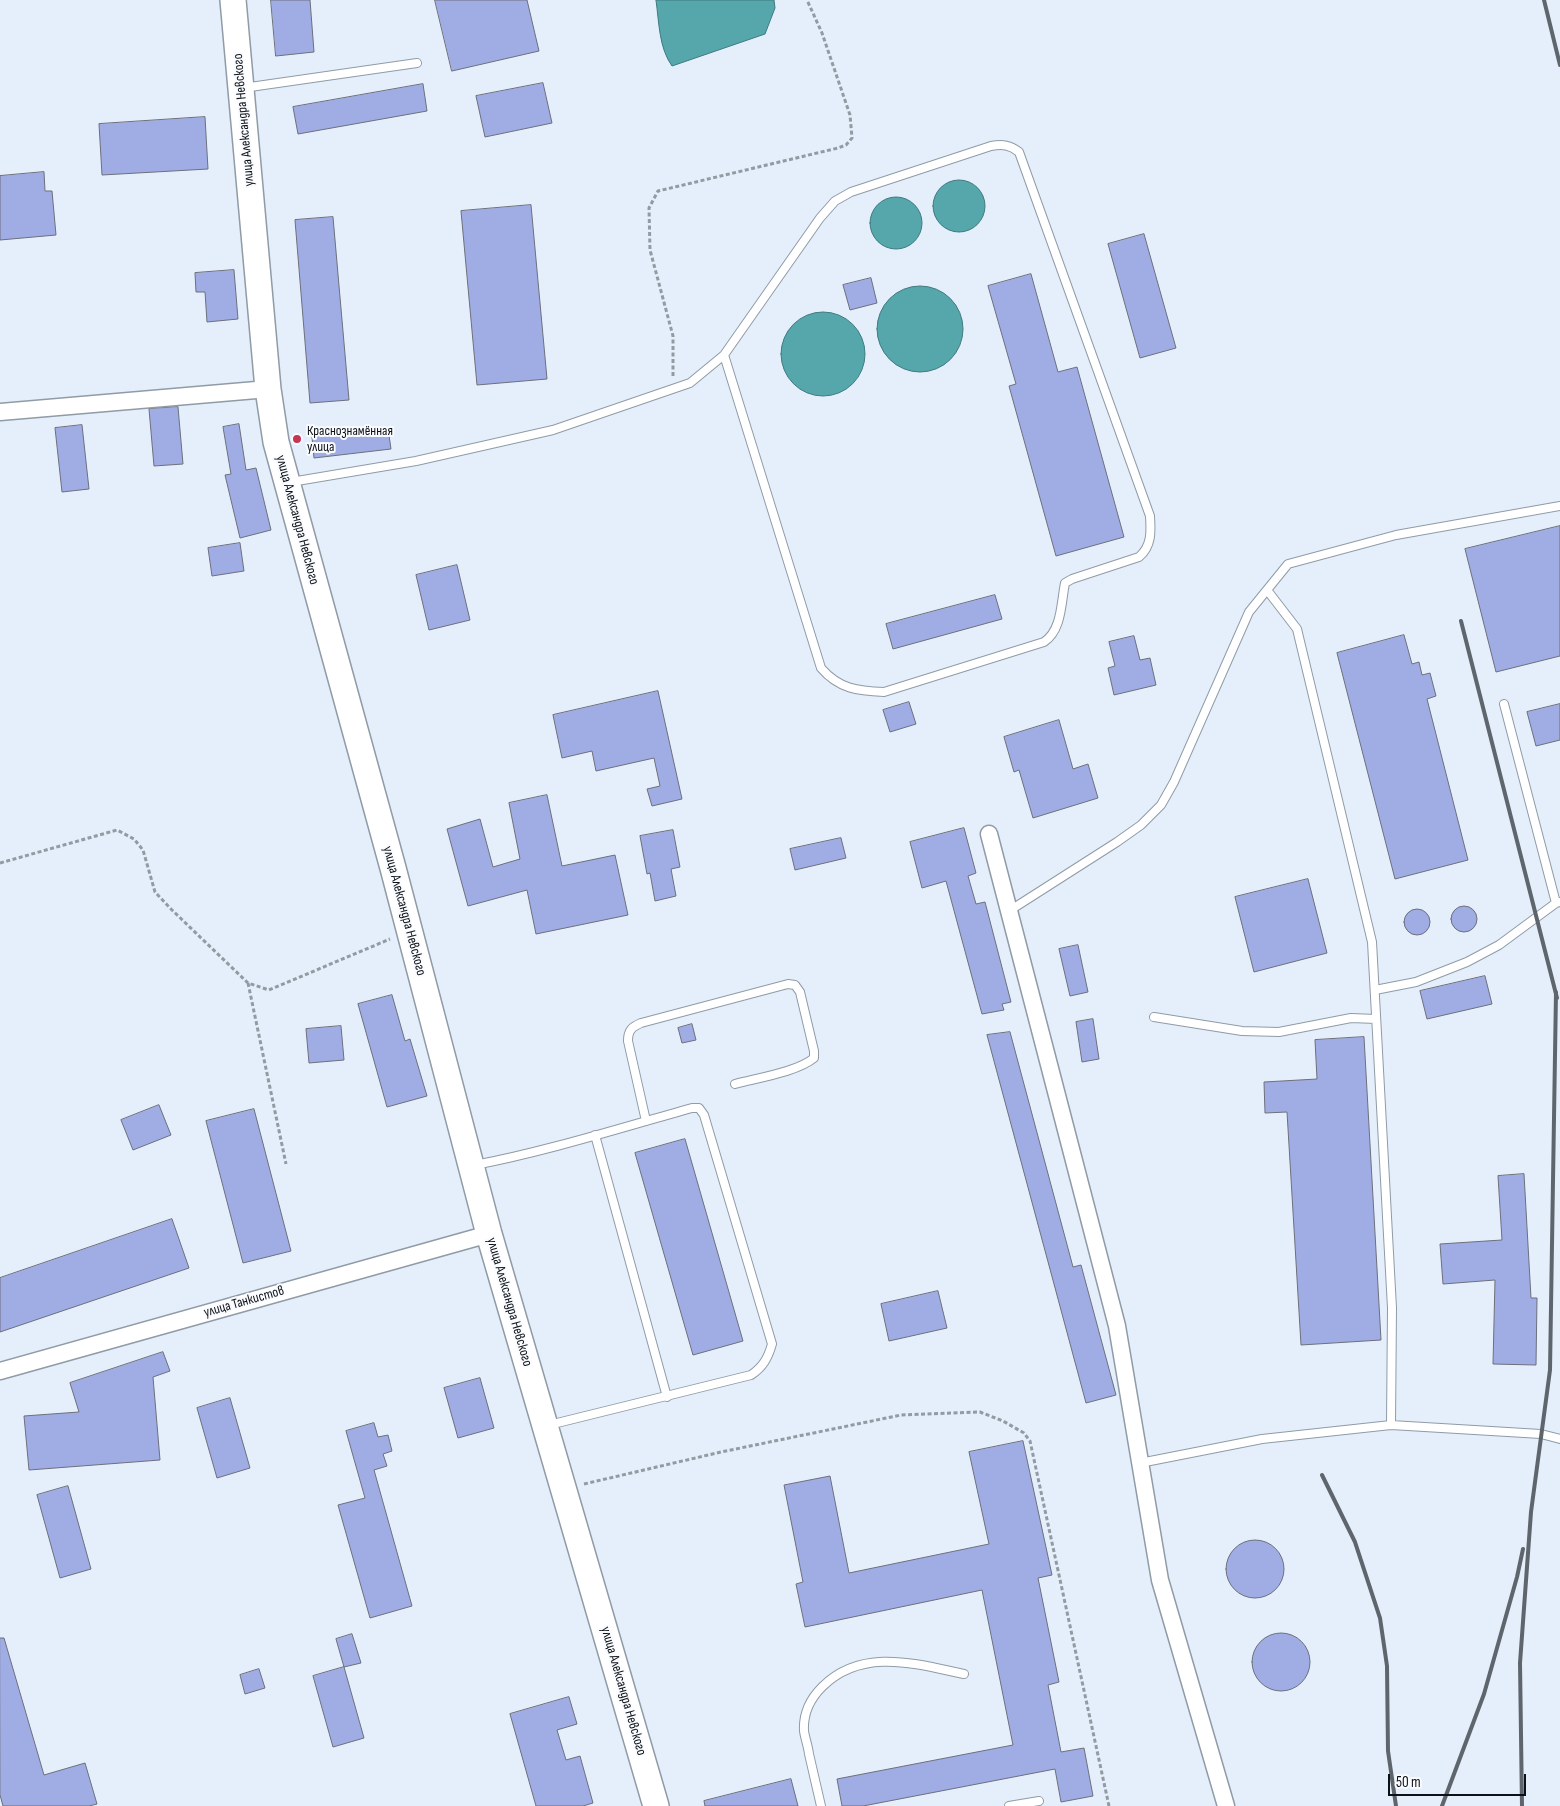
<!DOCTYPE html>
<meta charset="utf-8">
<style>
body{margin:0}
#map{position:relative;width:1560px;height:1806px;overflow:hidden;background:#e4effb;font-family:"Sofia Sans Condensed",sans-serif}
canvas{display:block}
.scale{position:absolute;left:1388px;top:1774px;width:138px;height:22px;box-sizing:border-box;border:2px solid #0d1115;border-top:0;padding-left:6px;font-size:15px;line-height:18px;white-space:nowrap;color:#0d1115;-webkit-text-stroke:4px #f9fbfe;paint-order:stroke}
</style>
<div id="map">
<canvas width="1560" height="1806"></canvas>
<div class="scale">50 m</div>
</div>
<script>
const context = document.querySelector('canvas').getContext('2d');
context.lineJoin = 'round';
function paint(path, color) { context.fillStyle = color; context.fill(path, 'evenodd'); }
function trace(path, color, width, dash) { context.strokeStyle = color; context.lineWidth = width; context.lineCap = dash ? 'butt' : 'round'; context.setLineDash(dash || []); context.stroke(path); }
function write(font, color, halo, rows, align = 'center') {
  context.font = font + ' "Sofia Sans Condensed",sans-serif'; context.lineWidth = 4; context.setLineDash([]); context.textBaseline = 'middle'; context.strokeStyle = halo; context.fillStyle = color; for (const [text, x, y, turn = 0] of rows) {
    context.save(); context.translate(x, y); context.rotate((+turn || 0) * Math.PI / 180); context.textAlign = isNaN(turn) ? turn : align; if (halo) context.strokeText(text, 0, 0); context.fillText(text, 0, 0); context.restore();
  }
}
const water = new Path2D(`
 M656,0H774L775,8L765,34L672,66C659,48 659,22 656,0Z
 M933 206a26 26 0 1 1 52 0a26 26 0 1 1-52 0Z
 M870 223a26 26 0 1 1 52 0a26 26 0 1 1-52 0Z
 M877 329a43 43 0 1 1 86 0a43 43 0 1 1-86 0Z
 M781 354a42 42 0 1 1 84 0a42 42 0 1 1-84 0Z`);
paint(water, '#55a7ab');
trace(water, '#3f7a7e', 1);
const building = new Path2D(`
 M271,0H310L314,52L276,56Z
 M435,0H527L539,51L452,71Z
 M543,83L552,123L485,137L476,96Z
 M423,84L427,111L298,134L293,107Z
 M205,117L208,169L102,175L99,124Z
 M44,172L45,191H52L56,235L0,240V176Z
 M531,205L547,379L477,385L461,211Z
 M333,217L349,400L310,403L295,220Z
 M1144,234L1176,348L1140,358L1108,244Z
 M234,270L238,319L207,322L205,292H196L195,273Z
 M1031,274L1058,372L1077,367L1124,537L1056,556L1009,386L1016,384L988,286Z
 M871,278L877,303L850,310L843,285Z
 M178,407L183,464L154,466L149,409Z
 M239,424L246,470L256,468L271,530L240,538L225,475L231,474L223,427Z
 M82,425L89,489L62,492L55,428Z
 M388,428L391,449L314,458L312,437Z
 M1560,526V656L1496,672L1465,549Z
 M240,543L244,571L212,576L208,548Z
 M457,565L470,620L429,630L416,575Z
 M995,595L1002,619L893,649L886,624Z
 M1404,635L1412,664L1419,662L1422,675L1430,673L1436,696L1427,699L1468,860L1395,879L1337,653Z
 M1134,636L1140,660L1150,658L1156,685L1114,695L1108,668L1115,666L1109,642Z
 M658,691L682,799L652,806L647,789L660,786L654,758L596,771L592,751L562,758L553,715Z
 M909,702L916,724L890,732L883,710Z
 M1560,704V740L1536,746L1527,712Z
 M1059,720L1073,769L1088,764L1098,798L1033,818L1019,770L1014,772L1004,737Z
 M547,795L562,866L615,855L628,915L536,934L527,890L468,906L447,829L480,819L493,867L520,859L509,803Z
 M964,828L976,873L968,876L976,904L985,902L1011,1002L1002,1004L1004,1010L982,1014L946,881L922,888L910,842Z
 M673,830L680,867L671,869L676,896L655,901L650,873L647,874L640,836Z
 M841,838L846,858L795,870L790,849Z
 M1308,879L1327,953L1254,972L1235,897Z
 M1451 919a13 13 0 1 1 26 0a13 13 0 1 1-26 0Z
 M1404 922a13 13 0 1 1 26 0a13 13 0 1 1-26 0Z
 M1078,945L1088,992L1070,996L1059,949Z
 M1485,976L1492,1004L1427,1019L1420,991Z
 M392,995L405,1041L410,1039L427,1096L387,1107L358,1004Z
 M1093,1019L1099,1059L1082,1062L1076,1022Z
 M692,1024L696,1040L682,1043L678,1028Z
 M341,1026L344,1060L309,1063L306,1029Z
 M1010,1032L1073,1267L1081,1265L1116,1395L1086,1403L987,1035Z
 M1364,1037L1381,1340L1301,1345L1287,1112L1265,1113L1264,1082L1317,1079L1315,1040Z
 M159,1105L171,1135L133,1150L121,1120Z
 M254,1109L291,1251L243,1263L206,1121Z
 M685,1139L743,1341L693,1355L635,1153Z
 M1524,1174L1531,1298H1537L1536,1365L1493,1364L1495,1280L1443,1284L1440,1244L1502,1240L1498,1176Z
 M172,1219L189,1268L0,1332V1278Z
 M938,1291L947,1328L889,1341L881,1304Z
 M163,1352L170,1371L153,1377L160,1460L29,1470L24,1416L79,1412L70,1383Z
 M480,1378L494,1428L458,1438L444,1388Z
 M230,1398L250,1468L217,1478L197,1408Z
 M374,1423L378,1437L388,1435L392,1451L383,1454L387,1466L374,1470L412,1606L370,1618L338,1505L365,1498L346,1431Z
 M1023,1441L1052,1575L1038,1578L1059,1682L1048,1685L1061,1752L1084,1748L1093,1796L1061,1802L1055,1769L863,1806H842L837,1779L1013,1745L982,1590L805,1627L796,1584L803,1582L784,1485L830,1476L849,1573L989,1544L969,1452Z
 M68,1486L91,1569L60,1578L37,1495Z
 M1226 1569a29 29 0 1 1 58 0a29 29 0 1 1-58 0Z
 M1252 1662a29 29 0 1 1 58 0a29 29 0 1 1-58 0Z
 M352,1634L361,1663L344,1667L336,1639Z
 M0,1638H4L44,1775L85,1763L97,1804L89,1806H3L0,1795Z
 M344,1667L364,1738L333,1747L313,1676Z
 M259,1669L265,1688L245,1694L240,1675Z
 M569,1697L577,1724L557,1730L566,1760L580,1756L593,1803L583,1806H536L510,1714Z
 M791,1779L798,1806H705L704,1801Z`);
paint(building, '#a0ade4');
trace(building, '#6c6f7c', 1);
const service = new Path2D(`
 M243,88L417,63
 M291,482L416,461L553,430L690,383L724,355L820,218L835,201L851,192L991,146C1003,144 1010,145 1019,152L1150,516C1151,531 1152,546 1139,557L1072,579L1065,583C1061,603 1062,630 1044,642L884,692C858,691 839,689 821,668L724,355
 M1267,590L1297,629L1372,942L1392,1308L1391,1425
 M1504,704L1556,903
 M1009,911L1117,842L1141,825L1161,805L1174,782L1249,612L1288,564L1396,535L1560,506
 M1375,990L1416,982L1467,962L1499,945L1556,903L1560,902
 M1154,1017L1242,1031L1279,1032L1351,1018L1376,1019
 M646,1121L628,1041C628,1030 632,1027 641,1023L788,984L795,985L800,992L814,1051V1058C797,1072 757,1078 735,1084
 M595,1135L667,1397
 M475,1165C548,1151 620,1128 692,1108H699L704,1115L772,1344C768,1358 763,1367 751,1375L549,1425
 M1140,1463L1262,1439L1391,1425L1541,1434L1560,1439
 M821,1806C817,1789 813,1771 809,1754C808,1746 805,1738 804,1731C803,1713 810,1699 822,1687C862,1647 916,1664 964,1674
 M1009,1806L1039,1801`);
const minor = new Path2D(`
 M0,412L268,389
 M989,834L1117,1326L1160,1580L1226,1806
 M0,1371L489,1234`);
const primary = new Path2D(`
 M233,0L268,389L276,442L393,868L489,1234L656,1806`);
trace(service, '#909ba6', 10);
trace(minor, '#909ba6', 19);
trace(primary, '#909ba6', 28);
trace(new Path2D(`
 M673,376V336L650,250L649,208L658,191L838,148L846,145L852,138L850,115L822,33L807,0
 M0,863L117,830L134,839L143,850L155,892L171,909L248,983L269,990L390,939
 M248,983L286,1164
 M584,1484L721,1452L901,1415L980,1412L1003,1421L1024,1433L1030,1441L1109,1806`), '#929aa3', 3, [4, 2.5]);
trace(service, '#fff', 8);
trace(minor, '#fff', 16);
trace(primary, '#fff', 25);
trace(new Path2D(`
 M1544,0L1560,65
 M1461,621L1557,998
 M1322,1475L1355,1542L1380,1618L1387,1666L1388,1751L1396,1806
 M1442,1806L1484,1694L1517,1577L1523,1549
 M1522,1806L1520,1663L1531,1512L1550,1370L1556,992`), '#5f656d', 4);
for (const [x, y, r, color] of [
 [297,439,5,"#c63552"]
]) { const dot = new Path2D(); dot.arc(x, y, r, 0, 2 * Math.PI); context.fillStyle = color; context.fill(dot); trace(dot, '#f9fbfe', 2); }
write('14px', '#0d1115', '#f9fbfe', [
 ["улица Александра Невского",244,120,-95],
 ["улица Александра Невского",297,520,75],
 ["улица Александра Невского",404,911,75],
 ["улица Танкистов",244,1302,-16],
 ["улица Александра Невского",509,1302,74],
 ["улица Александра Невского",623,1691,74]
]);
write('14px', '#0d1115', '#f9fbfe', [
 ["Краснознамённая",307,431],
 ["улица",307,447]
], 'left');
</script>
